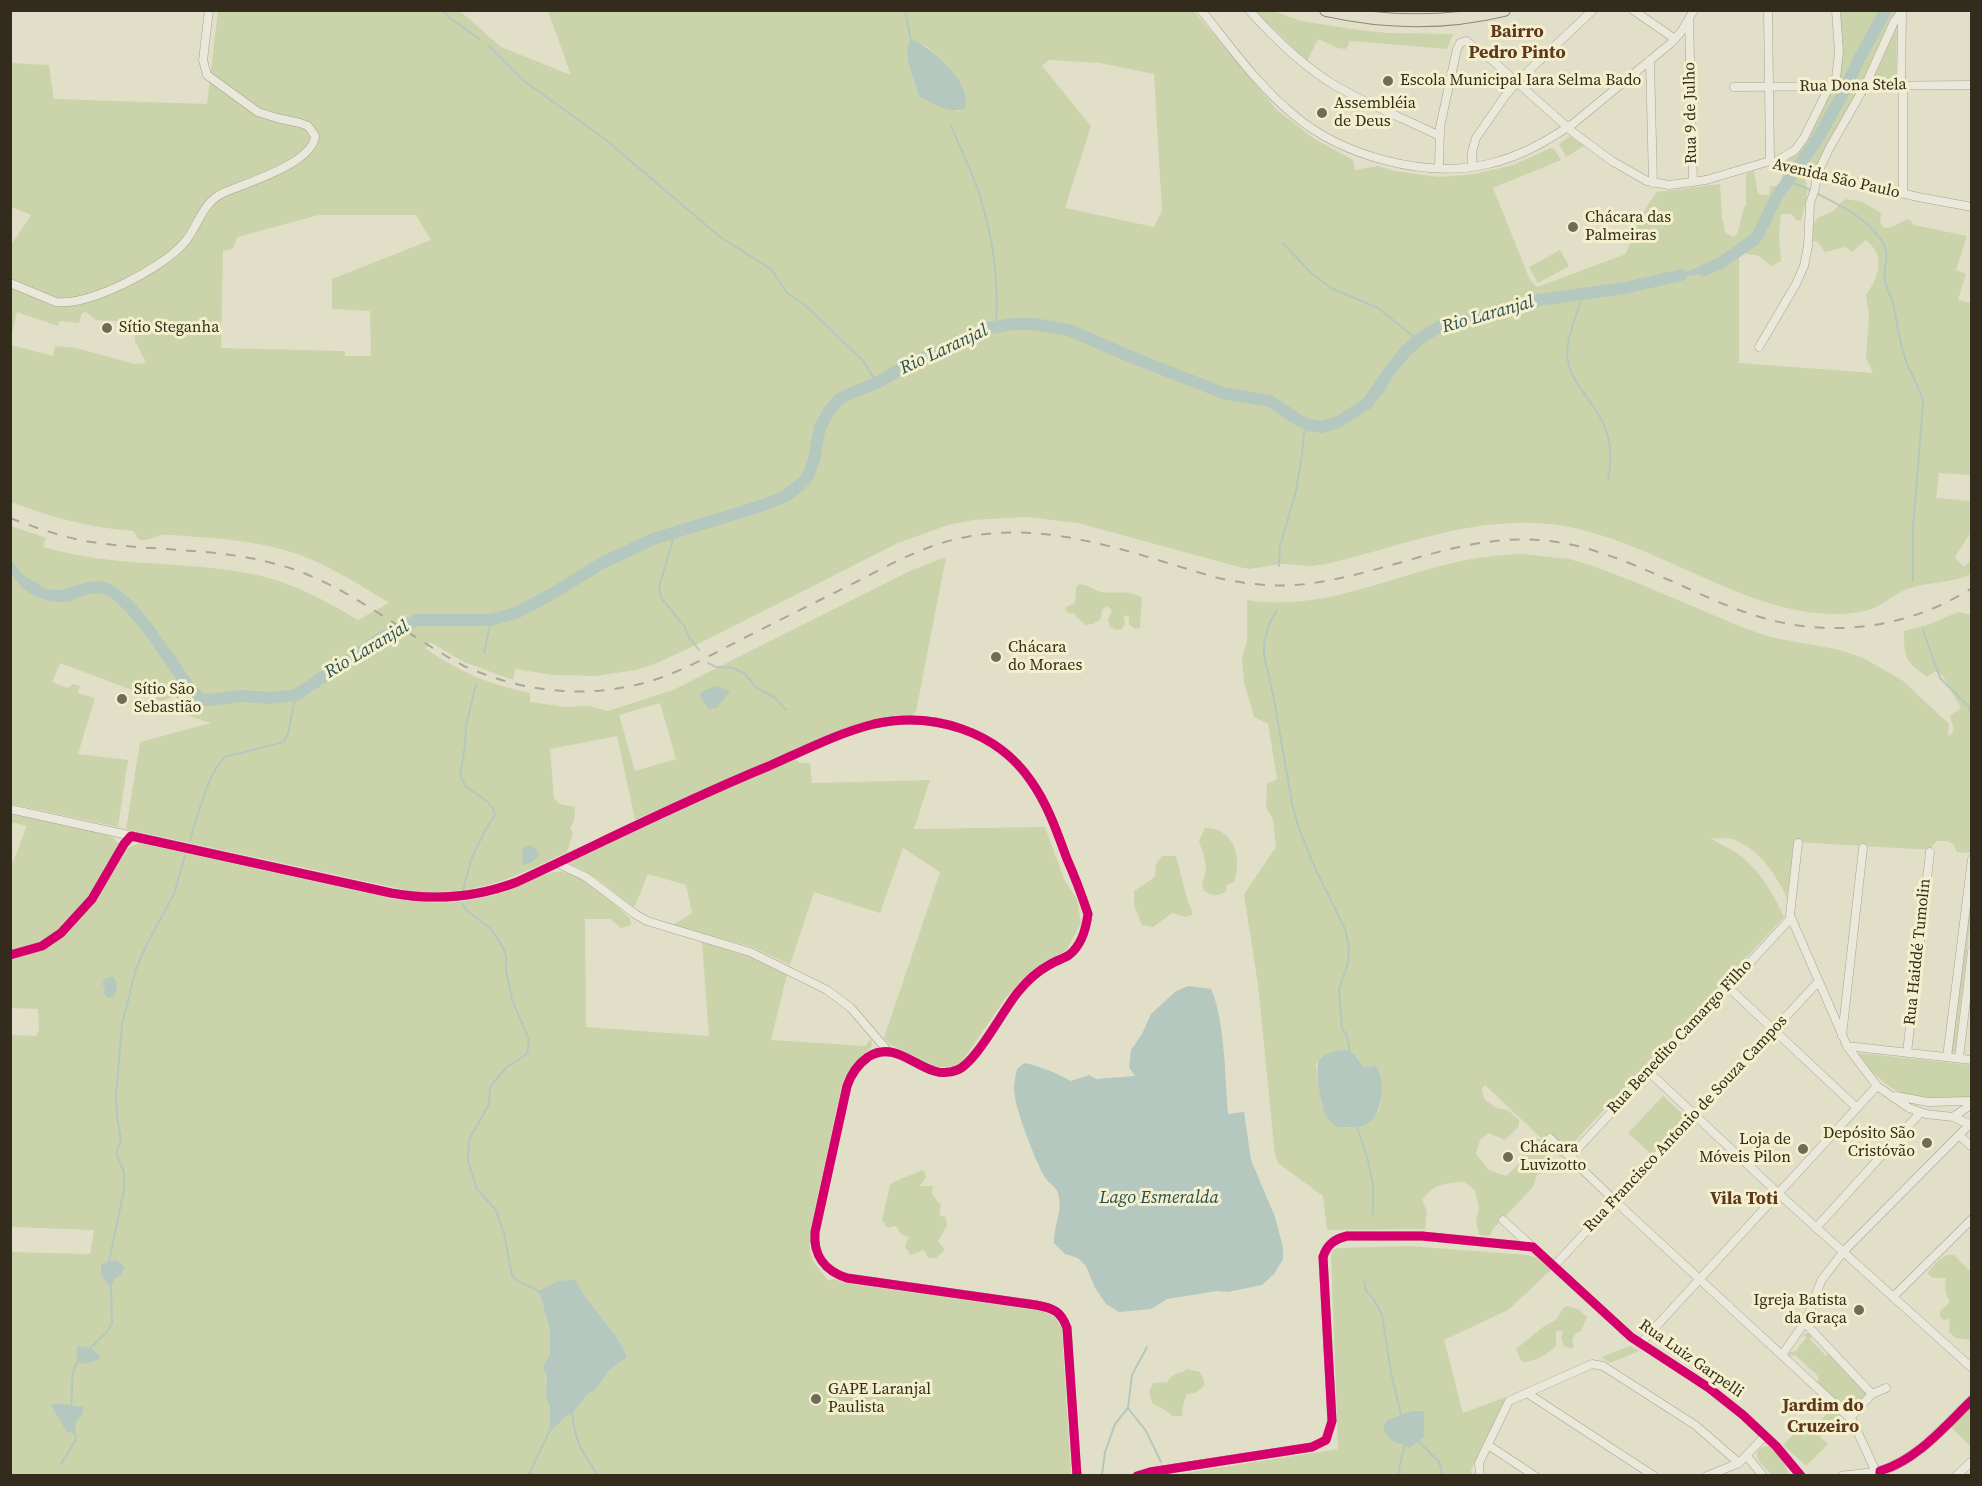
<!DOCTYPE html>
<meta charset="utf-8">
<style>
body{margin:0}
#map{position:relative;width:1982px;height:1486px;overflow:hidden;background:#e2dfc8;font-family:"Source Serif 4",serif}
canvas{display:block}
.frame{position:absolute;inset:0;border:12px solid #332b1c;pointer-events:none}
</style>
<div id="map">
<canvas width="1982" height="1486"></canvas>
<div class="frame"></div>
</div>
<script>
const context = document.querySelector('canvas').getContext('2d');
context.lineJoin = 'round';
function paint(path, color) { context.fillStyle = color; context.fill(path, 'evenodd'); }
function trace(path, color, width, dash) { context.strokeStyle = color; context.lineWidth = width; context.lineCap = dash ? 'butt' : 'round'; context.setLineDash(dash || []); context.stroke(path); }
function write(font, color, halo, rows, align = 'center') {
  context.font = font + ' "Source Serif 4",serif'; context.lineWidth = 6; context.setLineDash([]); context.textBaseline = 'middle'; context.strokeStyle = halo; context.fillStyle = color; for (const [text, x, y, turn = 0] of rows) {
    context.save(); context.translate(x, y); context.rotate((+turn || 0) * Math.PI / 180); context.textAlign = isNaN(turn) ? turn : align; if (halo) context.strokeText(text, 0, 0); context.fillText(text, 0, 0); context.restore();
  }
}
paint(new Path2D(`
 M218,11H460L501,47L571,75L548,11H1194L1276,109L1313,138L1353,160L1355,170L1378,166L1395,171L1438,177L1475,174L1513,165L1551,148L1554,149L1561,160L1493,188L1530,280L1537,287L1626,254C1634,232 1643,209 1657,192L1720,184L1722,219L1724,224L1725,232L1733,237L1738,232L1744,207L1746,206V174L1754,171L1758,194L1769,195L1770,186H1780L1783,171L1791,173L1793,166L1786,162L1787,159L1830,92L1839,82V11H1899L1865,77L1861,82L1856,84L1857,94L1816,169H1805L1803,176C1812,189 1804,206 1801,221L1796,220L1791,214H1781L1779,233L1781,261L1772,266L1757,255H1749L1739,248V363L1873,373L1866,358L1869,316L1866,295C1879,277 1886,256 1866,240L1852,252L1845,247L1825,252L1818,242L1811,241L1812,228L1817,218L1834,211L1840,203L1846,199L1863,202L1881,213L1880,222L1884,228C1893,229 1900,221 1909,219L1914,225L1967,236L1956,270L1966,274L1958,300L1971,303V475L1939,473L1936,498L1971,501V532L1955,557L1964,567L1971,559V574C1953,583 1929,582 1910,588C1894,593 1882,607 1865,611C1760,632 1654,534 1549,524C1471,516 1400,547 1326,564L1313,566L1282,564L1249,569L1239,567L1078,523L1026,517L973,520L948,525L898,543L696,645L657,663L636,670L595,676L552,675L515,669L513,680L464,662L430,642L426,649C462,673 488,684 530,693V702L566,707L588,706L608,711L673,690L910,571L946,557L916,712L912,716C868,717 830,735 790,752C738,774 687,797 635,820L617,736L550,749L554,798L559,804L575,807L574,821L570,828L573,833L567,852C511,879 474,897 410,891L126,829L140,742L211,723L180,713L176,696L161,701L60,663L52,682L68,688L73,684L80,686L78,693L95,698L78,754L128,760L118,827L11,804V526L46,538L43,547C113,568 187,560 257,575C294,583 326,601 358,620L389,603C360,585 332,567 300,555C258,540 213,538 169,535C157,533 153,541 139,540L133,531C87,527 54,518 11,502V345L53,356L55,346L76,348L135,364L146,363L135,341L136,322L96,320L86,312L82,313L79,323L60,321L58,326L17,312L11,337V245L31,215L11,207V63L49,65L54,99L207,104ZM925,45L945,63L955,76L960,111L931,103L919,96L914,78ZM1049,60L1100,63L1154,74L1162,211L1154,227L1065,208L1091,126L1042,66ZM319,215H416L431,240L332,279V309L370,311L371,356H345V351L221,348L223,251L233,249L237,237ZM660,703L676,759L635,771L619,715Z
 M1255,11H1273L1301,21L1359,30L1387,33L1453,34L1447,49L1350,41L1346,49L1338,48L1318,39L1307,61Z
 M1897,24L1896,79L1892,82H1875L1873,77Z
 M1570,136L1584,146L1566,157L1559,144Z
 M1560,250L1569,266L1538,283L1529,267Z
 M1522,554L1569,559L1590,565L1635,582L1744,628L1770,637L1840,650L1863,658L1902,680L1949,724L1948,736L1951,735L1954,729L1950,716L1961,708L1943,676L1935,671L1927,677C1905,661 1904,658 1904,631L1930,624L1958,612L1971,615V853L1957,852L1953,844L1948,841H1937L1932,846L1931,850L1794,842L1787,898C1776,875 1760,850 1735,840C1728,837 1718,839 1711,838C1717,843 1725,846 1732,850C1758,867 1771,889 1784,917L1560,1157L1551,1149L1549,1169L1537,1175L1533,1187L1493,1229L1490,1236L1479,1235L1476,1221L1479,1208L1475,1191L1465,1182C1446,1183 1434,1183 1422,1200L1427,1212L1425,1229L1327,1230L1323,1196L1279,1164L1275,1156L1258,985L1244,894L1276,847L1273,820L1266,807L1267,784L1277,779L1268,724L1254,717L1244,682L1242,658L1247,640V600C1318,612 1386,578 1453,563C1476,557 1499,555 1522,554ZM1321,1056H1357L1360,1062L1365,1067L1372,1066L1379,1071L1381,1100L1379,1110L1370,1122L1363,1126L1338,1128L1322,1106L1317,1074L1316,1065ZM1485,1085L1542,1139H1536L1521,1152L1525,1158L1506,1176L1489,1170L1476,1154L1480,1140L1489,1133L1505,1140L1519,1126V1120L1508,1110L1496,1108L1484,1099L1482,1088Z
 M1079,584C1087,585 1091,588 1098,591C1112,596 1127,588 1142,598L1140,628L1135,629L1129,624V617L1124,615L1125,624L1122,629L1116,630L1110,627L1108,620L1112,610L1107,606L1102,610L1100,620L1093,624L1086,625L1076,617L1075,614L1068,613L1065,610L1066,607L1075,603L1076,588Z
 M796,759L799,763H810L812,783L930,780L914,829L1045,827L1065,881L1077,899L1081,923L1066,951L1047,960L1030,972L1005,999L961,1063L950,1067H936L889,1044L884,1038L940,872L903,848L880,913L814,892L790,965L752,947L673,925L692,913L686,885L648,874L634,908C613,892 593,872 568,863L714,794Z
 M11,813L104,833L112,837L119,844C109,870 74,922 50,937C39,944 23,947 11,951L10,869L27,826L11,822Z
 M1205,828C1234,828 1243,858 1234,882L1227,885L1226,891C1218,897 1213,896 1204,891L1202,882C1210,868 1204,856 1199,842Z
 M140,843L390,898C427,905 462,904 498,894C516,889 545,869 563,872C589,877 611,902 630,918L631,925L621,928L610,919H585L586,1027L709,1036L702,942L753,958L787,975L771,1040L865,1046L871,1039L872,1046C859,1059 849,1067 842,1084L810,1232C808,1257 813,1263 829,1281L834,1279L846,1283L1035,1310C1049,1313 1057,1315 1062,1329L1071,1475H11V1252L90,1254L94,1230L11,1227V1035L36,1036L39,1029L38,1009L11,1008L10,960L49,947L66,935L96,901L127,848ZM576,1281C589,1308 617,1329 627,1357L610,1370L596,1389L588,1394L579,1406L567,1414L549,1432L550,1408L546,1396L547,1377L543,1367L550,1354V1330L539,1291Z
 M1162,856H1176L1188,902L1193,914L1186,917L1172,913L1153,927L1142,925L1134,905V891L1155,877L1156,864Z
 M1971,874V917L1955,1051L1953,1053L1951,1052Z
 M1859,1053L1971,1065V1097C1921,1106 1889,1097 1858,1055Z
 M1663,1096L1686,1117L1651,1154L1628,1133Z
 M922,1170L925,1172L926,1177L920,1186H933L932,1194L941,1205L939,1215L946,1217L947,1226L938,1241L945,1250L936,1258H928L924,1250L910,1255L905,1246L909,1237L901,1234L896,1226L887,1228L882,1220L890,1185C899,1178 911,1176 922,1170Z
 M1410,1246L1527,1255L1537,1258L1551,1270L1508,1310L1444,1340L1463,1413L1506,1397L1471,1470L1473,1475L1166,1476L1338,1449L1331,1254L1333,1250L1337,1248Z
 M1947,1255H1954L1971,1272V1340L1956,1338L1949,1332L1950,1319L1944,1320L1940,1317V1311L1950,1302L1945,1291L1946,1278H1933L1927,1273L1940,1259Z
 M1567,1306L1578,1309L1587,1317L1581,1331L1575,1334L1572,1341L1574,1346L1571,1349L1564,1346L1561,1337L1563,1333L1561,1330L1556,1332V1346C1545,1356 1536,1361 1522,1362L1516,1349L1543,1327L1556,1320L1563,1308Z
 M1806,1333H1811V1340L1826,1356L1827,1355V1350L1867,1394L1853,1410H1846L1818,1383V1376L1795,1355L1789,1356L1790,1352L1796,1351L1806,1338V1336L1801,1337Z
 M1630,1346L1639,1351L1610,1363L1601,1357Z
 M1187,1369L1200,1372L1204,1380V1386L1195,1393L1187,1394L1183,1405L1182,1416H1172L1168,1412L1152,1403L1149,1392L1153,1383L1168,1382C1172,1372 1180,1375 1187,1369Z
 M1971,1407V1447L1951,1427Z
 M1832,1408L1840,1415L1820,1437L1828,1444L1806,1466L1783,1445L1805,1422L1813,1429Z
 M1769,1446C1777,1451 1787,1465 1788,1475H1773C1764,1468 1744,1449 1769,1446Z`), '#cbd3ab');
paint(new Path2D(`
 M911,39C931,48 959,72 965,94C966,98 965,104 965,108C951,115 930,103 919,96C915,80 901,53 911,39Z
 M1719,261V267L1704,274L1665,278Z
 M1391,369C1388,387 1386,397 1368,403V392C1378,387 1381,374 1391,369Z
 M10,559L23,575L38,584L46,589L65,591L67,588L71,587L74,600C53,607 21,595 12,573C10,569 10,563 10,559Z
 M715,686L730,691L717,708L709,709L700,696L701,692Z
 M529,845L536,849L539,856L530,863L522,865L523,848Z
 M113,977C119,982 117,991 113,997L108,998L104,993L105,988L102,984L106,978Z
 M1188,986L1211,989C1225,1019 1225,1079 1228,1114L1244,1112L1251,1160L1275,1217L1283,1247V1259L1274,1274L1262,1285L1228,1292L1217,1291L1167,1299L1151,1309L1119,1312L1106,1304L1095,1288L1086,1266L1078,1258L1065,1254L1054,1243C1054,1224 1063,1212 1058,1193C1056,1187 1050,1184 1046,1179C1036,1163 1013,1105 1014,1087C1014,1081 1016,1075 1017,1069L1024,1063C1041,1066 1056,1073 1071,1081L1089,1075L1096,1079L1135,1076L1129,1067L1131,1050L1142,1034L1151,1014L1176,991Z
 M1344,1050C1356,1051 1357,1060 1365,1067L1376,1066C1387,1080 1382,1122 1363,1126C1355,1128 1346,1126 1338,1128C1333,1124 1329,1120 1325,1114C1321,1105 1313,1063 1321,1057C1326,1053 1337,1051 1344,1050Z
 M116,1260L125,1267L121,1275L115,1278L111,1288L101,1274V1264Z
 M572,1280L576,1281C589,1308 617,1329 627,1357L610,1370L596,1389L588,1394L572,1414L567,1415L549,1433L550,1408L546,1396L547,1377L543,1367L550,1354V1330L539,1291L558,1281Z
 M78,1346L90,1348L100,1355L99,1360L83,1364L78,1362L76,1350Z
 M55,1403L83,1407V1413L76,1422L75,1434L68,1432L65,1429L51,1405Z
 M1412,1411H1423L1424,1413V1437L1409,1448L1404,1444C1392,1444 1387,1437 1383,1426L1387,1420Z`), '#b4c8bf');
trace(new Path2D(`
 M443,10L451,19L479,39
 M905,10L911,40
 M489,46L523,80L606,140L720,237L771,269L787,293L805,305L863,361L877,383
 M951,126C959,145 968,163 975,182C992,228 999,278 996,326
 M1788,181L1811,190
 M1816,193C1840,205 1867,218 1882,241C1892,257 1882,267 1885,281C1887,290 1892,298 1894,308C1898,327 1900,347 1908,366C1914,380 1921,389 1923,404L1913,528V581
 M1283,243L1311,273L1331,288L1378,308L1418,340
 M1583,294C1578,313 1568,332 1567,352C1567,383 1597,402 1606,430C1612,447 1611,463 1608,481
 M675,532L659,588L662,599L685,627L688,636L699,650
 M1279,566L1280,546L1296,491L1302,455L1304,434L1310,425
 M1277,610L1270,622L1264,642V655L1274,699L1292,803L1298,826L1315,868L1345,929L1349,948L1348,963L1339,989L1342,1028L1347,1036L1350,1052
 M1923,630L1940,678L1968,706L1972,716
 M484,653L491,620
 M708,663L716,667L733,668L744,673L757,688L774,697L786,710
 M190,840C197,818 208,772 225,757L284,742L288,733L296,695
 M463,890L471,860L485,830L495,815L494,810L488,802L466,787L460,775L465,746L466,726L476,684
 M463,904L465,909L491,929L504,949L506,957V970L512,1000L529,1039L527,1054L507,1067L493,1083L490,1088L489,1104L469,1140L468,1161L477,1189L496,1210L504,1233L512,1276C519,1285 532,1285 540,1293
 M1356,1123L1368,1161L1373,1185V1214
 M109,1262L124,1190V1172L117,1156V1150L121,1140L117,1117L116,1095L122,1025L136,969L147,944L174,894L185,856
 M1364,1282L1366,1291L1373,1298L1382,1315L1391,1372L1401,1415
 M89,1349L108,1331L112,1323L111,1286
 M71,1406C74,1390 68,1373 79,1360
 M1128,1408L1146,1431L1161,1462
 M572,1412C574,1426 575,1438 582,1450C587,1459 593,1466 597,1476
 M1417,1440L1439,1462L1443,1476
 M61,1464L76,1440L75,1432
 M1102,1475L1105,1452L1115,1424L1128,1408L1132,1375L1147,1347
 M528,1476L549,1432
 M1400,1476L1399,1469L1405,1443`), '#b4c8bf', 2);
trace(new Path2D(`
 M1704,270L1719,264L1754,240L1759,233L1777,196L1817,140L1842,95L1860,57L1886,10
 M59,596H63C76,593 90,585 104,588C130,595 173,665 190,689L201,700H209L240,696L271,698L296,695L383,637L417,620H491L516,613L550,595L602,563L653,539L761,506L786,496L803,482L808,476L814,459L820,427L829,411L838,400L851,393L877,383L912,362L963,343L989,328L1012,324H1033L1069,330L1129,356L1223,393L1270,401L1300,421L1310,425L1322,427L1338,422L1368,403L1391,369L1405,352L1418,340L1442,325L1474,318L1539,300L1625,288L1681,275`), '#b4c8bf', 12);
const minor = new Path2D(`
 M1201,10C1231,47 1258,86 1295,116C1343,156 1426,179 1488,164C1520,157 1547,141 1574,123L1671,43L1681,32L1694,10
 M1249,10C1274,38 1304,67 1336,86C1369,105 1405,119 1440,136
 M1633,10L1675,39
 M1768,10L1770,161
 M1689,19L1693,182
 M1650,60L1653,183
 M1901,86L1902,12
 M1734,87L1972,85
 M1835,87L1839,52L1836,10
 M1775,162L1795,150L1804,138L1829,87
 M1472,167V152L1476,138L1505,96L1521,78L1593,10
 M1439,168L1440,127L1457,49L1460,43L1466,41L1493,61L1574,133L1612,161L1647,181L1669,185L1706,180L1770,161L1809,173L1859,183L1918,197L1972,207
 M1903,194V86
 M10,283L56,302C89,306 161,269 183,244C199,227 201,202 225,192C247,183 313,163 315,136L308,126L300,123L277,118L258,112L207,75L203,60L209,10
 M1759,347L1796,284L1804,266L1808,246L1810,203L1815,189L1817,174L1830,147L1865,86L1894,22L1903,10
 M10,809L391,893C435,901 475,898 517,882C601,843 683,801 769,766C803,751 838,733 874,724C933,711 997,731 1031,781C1048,805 1057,832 1067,859C1075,877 1082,896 1088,914C1086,929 1081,946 1069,955C1063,959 1055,961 1049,965C1036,972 1027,981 1018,992C1003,1010 976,1063 957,1070C924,1084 901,1036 868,1057C857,1065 851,1074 847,1086L815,1232C813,1255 825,1271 847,1278L1036,1305C1053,1308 1061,1311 1067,1328L1077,1476
 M1798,843L1790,915L1847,1046L1877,1086L1909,1108L1926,1114L1953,1117L1969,1124
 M557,863L586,877L635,914L647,921L750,952L827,990L851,1008L887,1050
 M10,955L42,946L61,933L92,899L124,844L131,836
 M1727,986L1857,1108
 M1842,1036L1863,848
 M1847,1046L1972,1060
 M1907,1053L1930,852
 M1947,1057L1972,859
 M1959,1058L1972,951
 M1649,1072L1779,1194L1972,1368
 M1896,1096L1928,1102L1972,1101
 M1953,1117L1972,1104
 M1959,1135L1972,1147
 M1550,1138L1615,1201L1852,1420L1876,1472
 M1570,1157L1791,918
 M1503,1220L1631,1337L1709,1388L1743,1415L1776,1446L1801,1476
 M1816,1228L1920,1113
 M1554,1266L1818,982
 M1893,1297L1972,1219
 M1805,1323L1872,1394L1850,1418
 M1640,1344L1877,1086
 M1782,1355L1807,1319L1821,1281L1843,1252L1972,1122
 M1527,1393L1654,1476
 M1872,1394L1886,1388
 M1488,1445L1535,1476
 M1747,1456L1763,1476
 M1137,1476L1150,1472L1312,1447L1326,1440L1332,1421L1323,1257C1327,1245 1334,1239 1347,1236H1422L1533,1247
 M1480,1476L1479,1463L1509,1401L1592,1364L1603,1366L1695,1425L1739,1463
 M1707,1476L1739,1463L1765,1436
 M1956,1476L1972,1461`);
const tertiary = new Path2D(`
 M1843,1476C1856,1474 1872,1474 1884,1470C1919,1457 1946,1425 1972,1400`);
const primary = new Path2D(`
 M1326,10C1384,23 1446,24 1504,10`);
trace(minor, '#a6a292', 9);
trace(tertiary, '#a6a292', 10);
trace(primary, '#8c8879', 14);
trace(minor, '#eae8da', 8);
trace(tertiary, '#eae8da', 9);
trace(primary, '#e1decb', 12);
trace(new Path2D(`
 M10,518C39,529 68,539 98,543C157,551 218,548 276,564C345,582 402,633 464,666C524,693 590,700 654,680C685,670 715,653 744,638C782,619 820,600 858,581C893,563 927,544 966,537C1053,520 1136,555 1218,578C1250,585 1281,588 1313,583C1393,572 1467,531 1549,541C1592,546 1630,563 1669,580C1701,594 1733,610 1767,619C1836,638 1911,627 1972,588`), '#a9a69b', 2, [10, 10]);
trace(new Path2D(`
 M10,955L42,946L61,933L92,899L124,844L131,836L391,893C435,901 475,898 517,882C601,843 683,801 769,766C803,751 838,733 874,724C933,711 997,731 1031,781C1048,805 1057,832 1067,859C1075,877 1082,896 1088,914C1086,929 1081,946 1069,955C1063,959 1055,961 1049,965C1036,972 1027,981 1018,992C1003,1010 976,1063 957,1070C924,1084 901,1036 868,1057C857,1065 851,1074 847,1086L815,1232C813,1255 825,1271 847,1278L1036,1305C1053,1308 1061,1311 1067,1328L1077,1476
 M1137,1476L1150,1472L1312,1447L1326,1440L1332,1421L1323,1257C1327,1245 1334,1239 1347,1236H1422L1533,1247L1631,1337L1709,1388L1743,1415L1776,1446L1801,1476
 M1880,1476V1471C1917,1460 1945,1426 1972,1400`), '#d6006c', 9);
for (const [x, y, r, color] of [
 [1388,81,6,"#706a58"],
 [1322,113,6,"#706a58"],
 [1573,227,6,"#706a58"],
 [107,328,6,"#706a58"],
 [996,657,6,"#706a58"],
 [122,699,6,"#706a58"],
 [1927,1143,6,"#706a58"],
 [1803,1149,6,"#706a58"],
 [1508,1157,6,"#706a58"],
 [1859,1310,6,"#706a58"],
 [816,1399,6,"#706a58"]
]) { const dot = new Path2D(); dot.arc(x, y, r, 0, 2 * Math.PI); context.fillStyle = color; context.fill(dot); trace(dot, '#f4f0cd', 2); }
write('16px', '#332b1c', '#f4f0cd', [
 ["Escola Municipal Iara Selma Bado",1400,81],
 ["Assembléia",1334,104],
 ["de Deus",1334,122],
 ["Chácara das",1585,218],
 ["Palmeiras",1585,236],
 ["Sítio Steganha",119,328],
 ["Chácara",1008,648],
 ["do Moraes",1008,666],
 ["Sítio São",134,690],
 ["Sebastião",134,708],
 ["Depósito São",1915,1134,"right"],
 ["Cristóvão",1915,1152,"right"],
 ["Loja de",1791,1140,"right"],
 ["Móveis Pilon",1791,1158,"right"],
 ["Chácara",1520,1148],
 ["Luvizotto",1520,1166],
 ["Igreja Batista",1847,1301,"right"],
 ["da Graça",1847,1319,"right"],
 ["GAPE Laranjal",828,1390],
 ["Paulista",828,1408]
], 'left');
write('16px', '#332b1c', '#f4f0cd', [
 ["Rua Dona Stela",1853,86,-1],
 ["Rua 9 de Julho",1691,113,-91],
 ["Avenida São Paulo",1836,179,13],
 ["Rua Haiddé Tumolin",1918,952,-84],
 ["Rua Benedito Camargo Filho",1680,1037,-47],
 ["Rua Francisco Antonio de Souza Campos",1686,1124,-47],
 ["Rua Luiz Garpelli",1691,1359,35]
]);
write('bold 18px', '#5e371c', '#f4f0cd', [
 ["Bairro",1517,32],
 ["Pedro Pinto",1517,53],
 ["Vila Toti",1744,1199],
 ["Jardim do",1823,1406],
 ["Cruzeiro",1823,1427]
]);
write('italic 18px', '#2b4e53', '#f4f0cd', [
 ["Rio Laranjal",1488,315,-16],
 ["Rio Laranjal",944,350,-25],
 ["Rio Laranjal",367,650,-31],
 ["Lago Esmeralda",1159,1198]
]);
</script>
